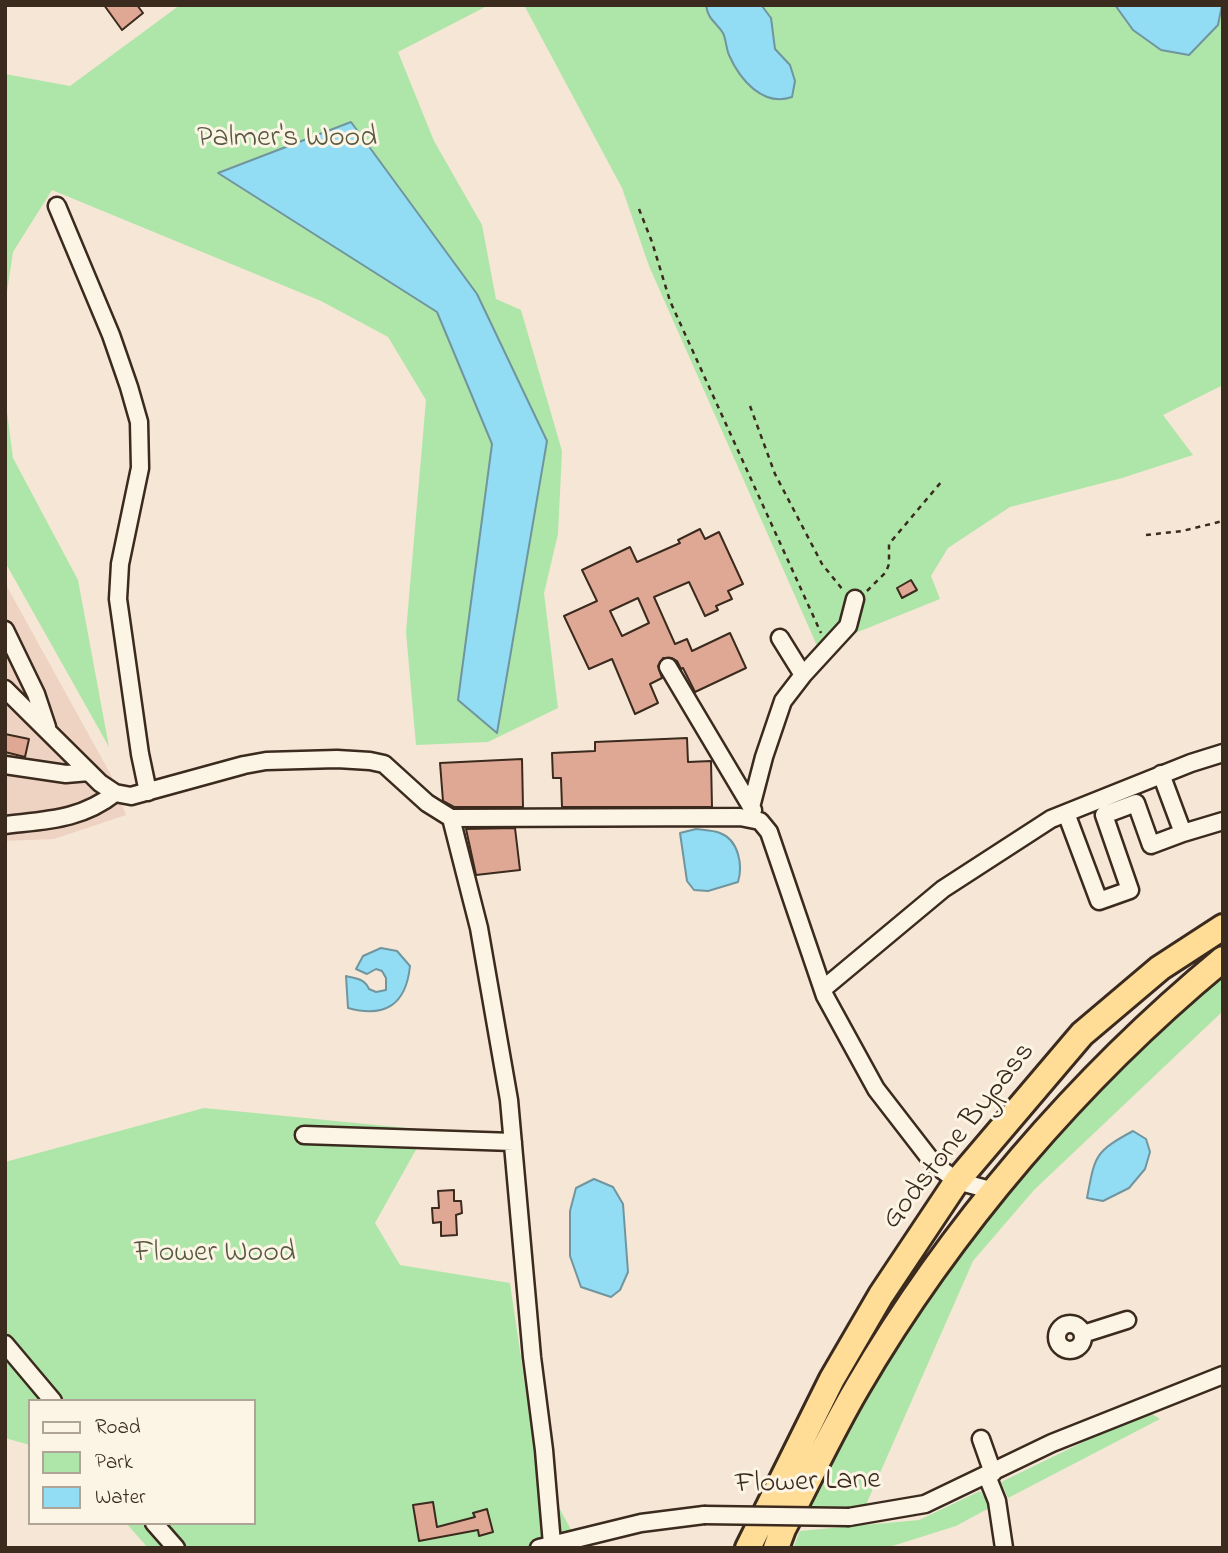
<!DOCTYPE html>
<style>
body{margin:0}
#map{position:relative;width:1228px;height:1553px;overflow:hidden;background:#f6e6d5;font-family:"Indie Flower",sans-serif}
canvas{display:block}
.frame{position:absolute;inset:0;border:7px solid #3b2a1e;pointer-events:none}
.legend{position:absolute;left:28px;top:1399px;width:228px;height:126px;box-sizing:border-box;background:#fcf5e5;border:2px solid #afa495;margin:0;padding:9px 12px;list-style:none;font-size:21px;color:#3b2a1e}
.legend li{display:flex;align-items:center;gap:14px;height:35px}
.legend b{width:35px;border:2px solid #afa495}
</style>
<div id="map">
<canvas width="1228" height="1553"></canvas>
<div class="frame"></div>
<ul class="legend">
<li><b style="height:9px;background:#fcf5e5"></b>Road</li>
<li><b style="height:19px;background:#aee6a9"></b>Park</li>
<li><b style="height:19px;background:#93ddf4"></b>Water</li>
</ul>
</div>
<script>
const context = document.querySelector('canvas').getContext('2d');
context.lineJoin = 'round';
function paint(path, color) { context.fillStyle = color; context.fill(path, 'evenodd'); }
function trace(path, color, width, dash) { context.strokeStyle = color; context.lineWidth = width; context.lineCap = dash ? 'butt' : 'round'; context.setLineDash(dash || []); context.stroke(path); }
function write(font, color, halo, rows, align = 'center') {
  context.font = font + ' "Indie Flower",sans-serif'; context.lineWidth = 6; context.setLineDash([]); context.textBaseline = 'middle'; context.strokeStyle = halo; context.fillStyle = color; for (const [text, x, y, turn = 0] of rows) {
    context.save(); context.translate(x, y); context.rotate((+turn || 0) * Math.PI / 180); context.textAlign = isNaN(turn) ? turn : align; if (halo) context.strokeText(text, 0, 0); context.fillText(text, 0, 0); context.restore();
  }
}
paint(new Path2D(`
 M5,583L111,775L126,815L54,839L5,841Z`), '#efd3c2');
paint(new Path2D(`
 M180,5H489L398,52L434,141L482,225L496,299L521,310L562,451L558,534L544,593L558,708L488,742L416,745L406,632L426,400L388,337L321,301L52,190L13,252L5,305V74L70,86Z
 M524,5H1223V385L1163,415L1193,455L1122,478L1010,507L948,548L931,576L940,599L818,648L649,266L622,188Z
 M5,396L13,458L78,580L109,747L5,562Z
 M1223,976V1011L1034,1190L973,1261L865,1507H804L860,1404L956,1258L1016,1182L1080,1108L1181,1006Z
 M204,1108L427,1130L375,1223L400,1265L510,1283L537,1467L581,1548H148L126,1523H254V1401H30V1445L5,1438V1162Z
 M1147,1411L1160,1419L1008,1498L1001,1482Z
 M980,1491L991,1507L956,1526L886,1548H793L800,1531L919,1520Z`), '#aee6a9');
const water = new Path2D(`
 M706,5L762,6L771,18L775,49L790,65L795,81L792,97C763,107 740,80 729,55C726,48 726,39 723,33C716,22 708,20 706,5Z
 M1115,5H1222L1218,25L1189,55L1161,50L1133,30Z
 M351,122L477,294L547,441L497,733L458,700L492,444L437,312L218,173Z
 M696,829C703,830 713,830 720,833C739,840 743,866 738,882L708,891L694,890L687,881L680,833Z
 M381,948L397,951L410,966C406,1005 385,1018 348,1008L346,976C356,979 364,978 369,989L376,992L386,990V978L382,971L376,969L367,974L356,969L363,956Z
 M1133,1131L1146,1139L1150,1152L1145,1169L1129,1188L1103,1201L1087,1198C1095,1156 1094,1152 1133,1131Z
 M594,1179L613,1187L623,1204L628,1272L620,1290L611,1297L581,1287L570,1256V1211L576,1188Z`);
paint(water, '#93ddf4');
trace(water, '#70959e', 2);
const building = new Path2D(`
 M104,5H137L143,13L122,30Z
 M700,529L705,539L719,532L743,584L728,591L732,599L716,606L718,610L705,616L689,582L654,597L675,644L687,639L692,651L730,633L746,668L695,692L683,668L681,669L677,661L672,658H663L658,666L662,678L650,684L658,703L635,714L612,659L589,669L564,616L597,601L582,570L630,547L637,562L680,543L678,540ZM638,598L649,623L622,636L610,611Z
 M911,580L917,590L902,598L897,588Z
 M5,734L29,739L25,757L5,752Z
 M687,738L688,762L711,761L712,807H562L561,778H553L552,753L595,751V742Z
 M522,759L523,807H454L443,801L440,763Z
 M515,828L520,870L476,875L466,829Z
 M454,1190V1201H461L462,1213L456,1215L457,1235L441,1236V1222L433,1223L432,1208H439L438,1191Z
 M433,1502L437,1527L475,1517L473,1513L487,1509L493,1532L479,1536L478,1530L419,1541L413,1505Z`);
paint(building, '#dfa895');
trace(building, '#3b2a1e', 2);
const minor = new Path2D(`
 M57,206L111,335L129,387L139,422L140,468L120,564L118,599L140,754L148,792
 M5,630L36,694L47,727
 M780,638L803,675
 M668,667L753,810
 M5,689L100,783L115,793L131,796L244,765L266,761L337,759L370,761L384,764L427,803L451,818L740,817L760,821L769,832L825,996L876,1089L934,1164L957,1181L994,1191
 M5,765L66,774L89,772
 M751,807L764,757L783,701L803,675L848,626L855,599
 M1066,813L1099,901L1130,890L1104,815L1136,803L1151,845L1183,833L1161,774
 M451,818L479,928L509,1100L532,1357L544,1450L552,1544
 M5,825C46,820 81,820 115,793
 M1183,833L1223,821
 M823,989L943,889L1051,819L1191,763L1223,753
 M304,1135L513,1142
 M1057 1337a13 13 0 1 1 26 0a13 13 0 1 1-26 0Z
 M1083,1334L1127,1320
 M5,1344L53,1401
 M981,1439L993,1473
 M987,1476L997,1501L1004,1548
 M849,1517L925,1504L1052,1443L1223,1375
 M154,1523L176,1548
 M539,1548L641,1523L704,1515`);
const highway = new Path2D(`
 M748,1548L832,1379L881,1295L957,1181L1082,1034L1160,968L1223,927
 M776,1548L783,1529C808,1482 830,1434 857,1388C950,1228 1080,1077 1223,959`);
trace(minor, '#3b2a1e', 21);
trace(highway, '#3b2a1e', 30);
trace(new Path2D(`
 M639,209L652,242L670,301L821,633
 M750,406L775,474L822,564L843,590
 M1146,535L1182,531L1223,521
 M867,591L886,572L889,564V544L942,481`), '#3b2a1e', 2.5, [5, 5]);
trace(minor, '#fcf5e5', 16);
trace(highway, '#ffdd96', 24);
const minorBridge = new Path2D(`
 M704,1515L849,1517`);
trace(minorBridge, '#3b2a1e', 21, []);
trace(minorBridge, '#fcf5e5', 16);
write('30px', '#585941', '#fcf5e5', [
 ["Palmer's Wood",287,140],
 ["Flower Wood",215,1255]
]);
write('30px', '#3b2a1e', '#fcf5e5', [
 ["Godstone Bypass",960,1137,-52],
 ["Flower Lane",808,1484,-2]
]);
</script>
